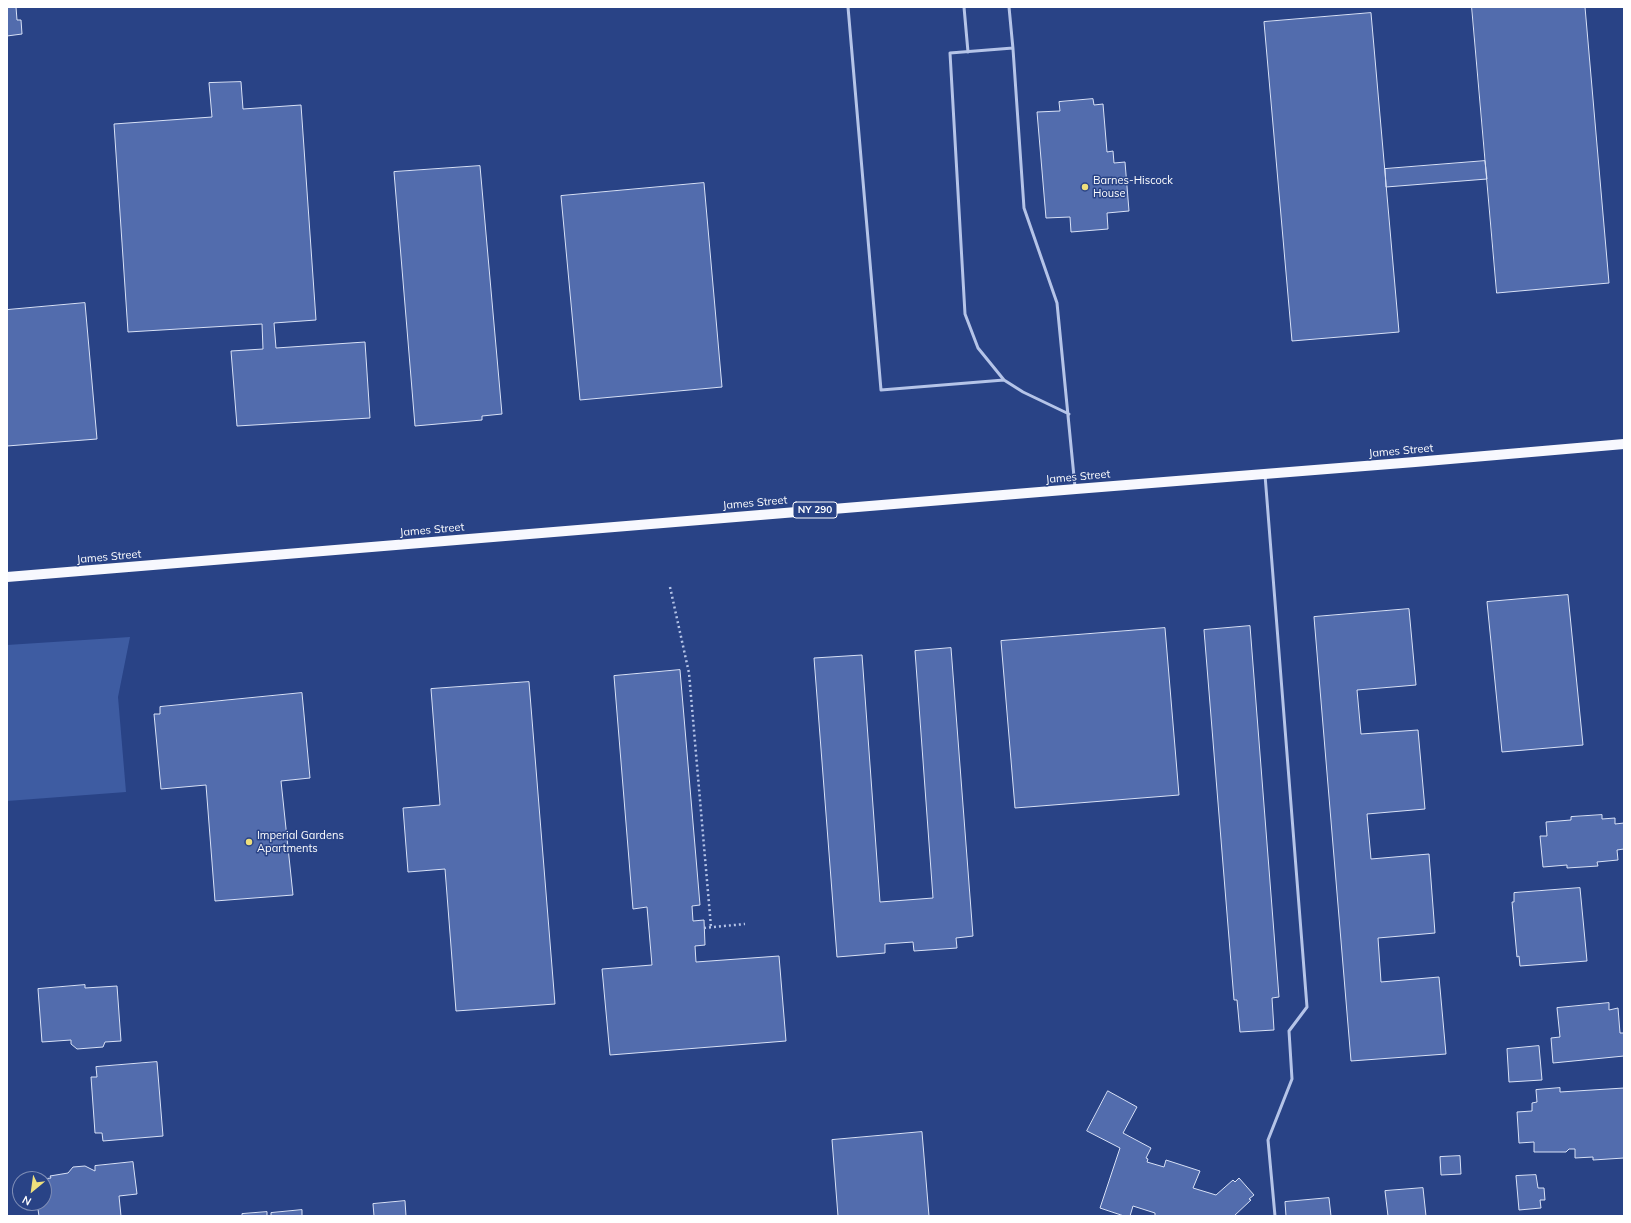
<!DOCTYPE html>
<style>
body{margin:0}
#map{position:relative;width:1631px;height:1223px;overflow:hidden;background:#294386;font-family:Mulish,sans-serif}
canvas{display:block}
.frame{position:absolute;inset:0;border:8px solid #fff;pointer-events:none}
.north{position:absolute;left:12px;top:1171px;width:40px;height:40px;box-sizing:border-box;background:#294386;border:1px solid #7f8eb6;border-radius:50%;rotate:209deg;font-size:11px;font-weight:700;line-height:16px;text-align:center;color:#fff}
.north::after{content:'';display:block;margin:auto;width:14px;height:18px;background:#eedf7c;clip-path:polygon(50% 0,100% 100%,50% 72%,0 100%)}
</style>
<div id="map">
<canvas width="1631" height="1223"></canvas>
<div class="frame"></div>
<div class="north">N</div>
</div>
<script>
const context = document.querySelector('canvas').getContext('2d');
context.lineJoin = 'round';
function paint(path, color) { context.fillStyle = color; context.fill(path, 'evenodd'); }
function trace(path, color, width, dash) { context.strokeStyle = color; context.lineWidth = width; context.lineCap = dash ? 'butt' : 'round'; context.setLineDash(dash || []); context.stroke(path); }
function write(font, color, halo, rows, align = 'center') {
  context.font = font + ' Mulish,sans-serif'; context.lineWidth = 3; context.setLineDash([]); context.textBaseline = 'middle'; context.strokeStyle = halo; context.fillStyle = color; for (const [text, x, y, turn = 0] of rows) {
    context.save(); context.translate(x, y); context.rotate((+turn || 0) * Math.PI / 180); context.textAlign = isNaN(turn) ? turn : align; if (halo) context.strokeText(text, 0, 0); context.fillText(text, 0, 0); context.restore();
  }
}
paint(new Path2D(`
 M130,637L118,697L126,792L7,801V645Z`), '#3e5ca2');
const building = new Path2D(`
 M7,7H16L17,20H21L22,34L7,36Z
 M1472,7H1585L1609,283L1497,293Z
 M1371,13L1399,332L1292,341L1264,22Z
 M241,82L243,109L301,105L316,320L274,323L276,348L365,342L370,418L237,426L231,351L263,349L262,324L128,332L114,124L212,117L209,83Z
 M1093,99L1094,105L1103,104L1107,152L1113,151L1114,163L1125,162L1129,211L1107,213L1108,229L1071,232L1070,217L1046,218L1037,112L1060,111L1059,102Z
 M1485,161L1487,179L1386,187L1385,169Z
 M480,166L502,414L482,416V420L415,426L394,172Z
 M704,183L722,387L580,400L561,196Z
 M85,303L97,439L7,446V310Z
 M1568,595L1583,745L1502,752L1487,602Z
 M1409,609L1416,685L1357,690L1361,734L1418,730L1425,809L1367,814L1371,859L1429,854L1435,933L1378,938L1381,982L1439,977L1446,1054L1351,1061L1314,617Z
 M1250,626L1279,997L1272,998L1274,1030L1240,1032L1237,1000H1234L1204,630Z
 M1165,628L1179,795L1015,808L1001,641Z
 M951,648L973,936L956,938L957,948L914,951L913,942L885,944V953L837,957L814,658L862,655L880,902L933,898L915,651Z
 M680,670L700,905L692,906L693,921L704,920L705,945L695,946L696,962L779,956L786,1041L610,1055L602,969L652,965L647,907L633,909L614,676Z
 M529,682L555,1004L456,1011L445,869L408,872L403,808L440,805L431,689Z
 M302,693L310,778L281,781L293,895L215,901L206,785L161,789L154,714H160V707Z
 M1602,815V819L1615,818V824L1624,823V849L1617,850L1618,860L1597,862L1598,866L1567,868V865L1543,867L1540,836H1547L1546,822L1571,820V817Z
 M1580,888L1587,961L1520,966L1519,956L1517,957L1512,902H1514V893Z
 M85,985V988L117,986L121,1041L105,1042L103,1047L77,1049L71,1044V1040L42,1042L38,989Z
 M1609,1003V1010L1618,1008L1620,1033H1624V1056L1553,1063L1551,1038L1560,1037L1557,1008Z
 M1539,1046L1542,1080L1509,1082L1507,1049Z
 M157,1062L163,1136L103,1141L102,1133H95L91,1077H97L96,1067Z
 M1560,1088V1092L1624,1088V1158L1593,1160V1157L1575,1158V1149H1569L1566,1152H1534V1142L1519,1143L1517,1112L1532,1111V1103L1537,1102L1536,1090Z
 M1108,1091L1137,1107L1123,1133L1151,1148L1146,1158L1148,1159L1147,1162L1164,1167L1166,1160L1200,1171L1193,1188L1216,1195L1233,1180L1235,1182L1239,1178L1254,1195L1249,1199L1251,1200L1234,1216H1155V1213L1133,1206L1130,1216H1124L1100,1208L1120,1148L1087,1131Z
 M922,1132L929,1216H838L832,1140Z
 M1460,1156L1461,1174L1441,1175L1440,1157Z
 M133,1162L137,1194L119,1196L121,1216H39L37,1203H44L43,1179L51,1178L50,1176L68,1173L73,1167L85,1166L95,1171V1166Z
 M1536,1175L1538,1188H1544L1545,1200H1540L1541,1208L1519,1210L1516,1176Z
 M1423,1188L1426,1216H1388L1385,1191Z
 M1329,1198L1331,1216H1286L1285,1202Z
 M405,1201L406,1216H374L373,1204Z
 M302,1210V1216H271V1213Z
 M267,1212V1216H242V1214Z`);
paint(building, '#526cad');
trace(building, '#d8e1f6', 1);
trace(new Path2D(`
 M670,587L689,673L711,927
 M704,928L745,924`), '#b5c4e8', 2.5, [2, 3]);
trace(new Path2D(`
 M848,7L881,390L1004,380
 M964,7L968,52
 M1009,7L1013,49L1024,208L1057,303L1075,487
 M1013,48L950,53L965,314L978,348L1004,380L1023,392L1069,414
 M1265,475L1307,1007L1289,1031L1292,1079L1268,1140L1275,1216`), '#b5c4e8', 3);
trace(new Path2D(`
 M7,577L1076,489L1415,462L1624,444`), '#f7f8fe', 10);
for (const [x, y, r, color] of [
 [1085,187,4,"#eedf7c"],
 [249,842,4,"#eedf7c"]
]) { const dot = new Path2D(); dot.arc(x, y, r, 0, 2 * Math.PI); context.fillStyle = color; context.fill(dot); trace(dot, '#294386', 1.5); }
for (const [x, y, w] of [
 [815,510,44]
]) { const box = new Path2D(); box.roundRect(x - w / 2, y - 8, w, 16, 3); context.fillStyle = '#294386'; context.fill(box); trace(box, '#fff', 1); }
write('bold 10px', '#fff', null, [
 ["NY 290",815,510]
]);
write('11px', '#fff', '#294386', [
 ["Barnes-Hiscock",1093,181],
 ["House",1093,194],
 ["Imperial Gardens",257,836],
 ["Apartments",257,849]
], 'left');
write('11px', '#fff', '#294386', [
 ["James Street",1401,451,-5],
 ["James Street",1078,477,-5],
 ["James Street",755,503,-5],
 ["James Street",432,530,-5],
 ["James Street",109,557,-5]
]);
</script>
